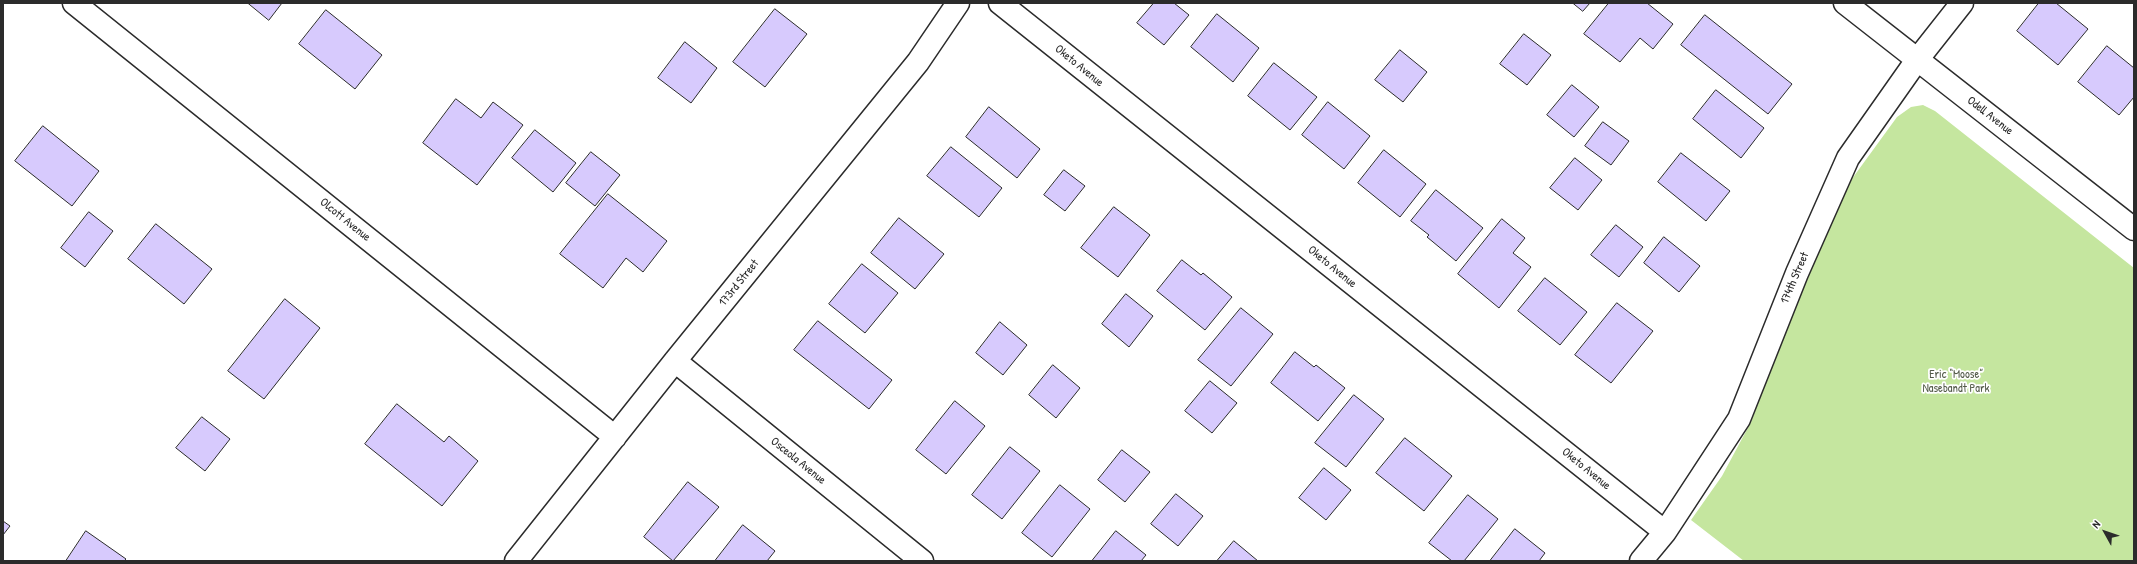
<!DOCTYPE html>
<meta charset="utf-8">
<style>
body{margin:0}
#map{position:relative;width:2137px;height:564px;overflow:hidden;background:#fff;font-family:"Patrick Hand",sans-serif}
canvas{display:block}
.frame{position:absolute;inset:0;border:4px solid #2b2b2b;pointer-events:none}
.north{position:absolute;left:2085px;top:512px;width:40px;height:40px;-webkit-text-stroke:3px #fff;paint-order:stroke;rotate:310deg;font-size:11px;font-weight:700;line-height:16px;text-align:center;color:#2b2b2b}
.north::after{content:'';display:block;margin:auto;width:14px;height:18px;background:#2b2b2b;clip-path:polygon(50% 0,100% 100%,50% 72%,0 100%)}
</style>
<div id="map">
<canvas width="2137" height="564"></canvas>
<div class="frame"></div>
<div class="north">N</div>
</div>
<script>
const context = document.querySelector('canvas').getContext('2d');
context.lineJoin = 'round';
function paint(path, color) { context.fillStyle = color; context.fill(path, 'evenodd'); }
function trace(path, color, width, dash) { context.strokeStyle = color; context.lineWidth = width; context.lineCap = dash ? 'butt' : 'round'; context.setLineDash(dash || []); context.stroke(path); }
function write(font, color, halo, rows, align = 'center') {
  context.font = font + ' "Patrick Hand",sans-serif'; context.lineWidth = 3.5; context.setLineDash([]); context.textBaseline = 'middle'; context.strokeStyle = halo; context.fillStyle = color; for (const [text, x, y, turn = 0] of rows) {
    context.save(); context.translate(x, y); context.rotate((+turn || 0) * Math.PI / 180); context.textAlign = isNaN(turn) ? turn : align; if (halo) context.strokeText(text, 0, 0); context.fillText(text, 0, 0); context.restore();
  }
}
paint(new Path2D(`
 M1923,105L1935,111L2134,268V561H1744L1691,520L1722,476L1751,422L1795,302L1838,198L1897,117L1911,107Z`), '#c5e69f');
const building = new Path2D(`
 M248,3H282L269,20Z
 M1154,3H1174L1189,15L1164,45L1137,23Z
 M1573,3H1590L1583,11Z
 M1609,3H1647L1673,24L1653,49L1640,38L1620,62L1584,34Z
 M2039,3H2056L2088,29L2058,65L2017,31Z
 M775,9L807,34L765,87L733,62Z
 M326,10L382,55L355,89L299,44Z
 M1217,14L1259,48L1233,82L1191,47Z
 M1705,15L1792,84L1768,114L1681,45Z
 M1524,34L1551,55L1527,85L1500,64Z
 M685,42L717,68L691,103L658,78Z
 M2107,46L2134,68V97L2119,115L2078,82Z
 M1400,50L1427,72L1403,102L1375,80Z
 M1274,63L1317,97L1290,130L1248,96Z
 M1572,85L1599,107L1574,137L1547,115Z
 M1716,90L1764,128L1741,158L1693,119Z
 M456,99L481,118L493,102L523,125L477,185L423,143Z
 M1328,102L1370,136L1344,169L1302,135Z
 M989,107L1040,149L1017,178L966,137Z
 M1603,122L1629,141L1611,165L1585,146Z
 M43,126L99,171L72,206L15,161Z
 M535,130L576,163L553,192L512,158Z
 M951,147L1002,188L979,217L927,176Z
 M1384,150L1426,184L1400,217L1358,183Z
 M591,152L620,175L595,206L566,183Z
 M1681,153L1730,191L1706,221L1658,182Z
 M1575,158L1602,180L1578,210L1550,188Z
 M1064,170L1085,186L1065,211L1044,195Z
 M1436,190L1483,228L1456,261L1427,237L1429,235L1411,221Z
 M608,194L667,241L643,272L626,258L603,288L560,254Z
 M1114,207L1150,235L1118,277L1081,248Z
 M89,212L113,231L85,267L61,248Z
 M899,218L944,254L915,289L871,253Z
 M1502,219L1525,238L1513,253L1531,267L1499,308L1458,274Z
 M156,224L212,269L184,304L128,259Z
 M1616,225L1643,247L1619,277L1591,255Z
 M1664,237L1700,266L1679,292L1644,263Z
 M1182,260L1201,275L1203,273L1232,297L1205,330L1157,291Z
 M862,264L898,293L865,333L829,304Z
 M1545,278L1587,312L1560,345L1518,311Z
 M1126,294L1153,316L1129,347L1102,324Z
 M285,299L320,328L264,399L228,371Z
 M1617,303L1653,331L1611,383L1575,355Z
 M1241,308L1273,334L1231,386L1198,360Z
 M818,321L892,380L869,409L794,350Z
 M1000,322L1027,345L1003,375L976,353Z
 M1295,352L1314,367L1316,365L1345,388L1318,421L1271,383Z
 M1053,365L1080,388L1056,418L1029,395Z
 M1210,381L1237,403L1212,433L1185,411Z
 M1354,395L1384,419L1346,467L1315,443Z
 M955,401L985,426L946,474L916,450Z
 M397,404L444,442L449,436L478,461L442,506L365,444Z
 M202,417L230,439L205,471L176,448Z
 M1405,438L1452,476L1424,511L1376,473Z
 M1010,447L1040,471L1002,519L972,495Z
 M1122,450L1150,472L1125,502L1098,480Z
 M1324,468L1351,490L1326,520L1299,498Z
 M688,482L719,507L673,561L644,537Z
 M1060,485L1090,509L1052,557L1022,533Z
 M1176,494L1203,516L1178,546L1151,524Z
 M1468,495L1498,519L1464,561H1452L1429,543Z
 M3,521L10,526L3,535Z
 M743,525L775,551L767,561H715Z
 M1515,529L1545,553L1539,561H1490Z
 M86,531L126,559L124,561H66Z
 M1116,531L1146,555L1141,561H1092Z
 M1234,541L1258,561H1217Z`);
paint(building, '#d7cafd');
trace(building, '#2b2b2b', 1);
const street = new Path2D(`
 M74,3L615,437
 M1000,3L1665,532
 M1845,3L2134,229
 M675,361L922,561
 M516,561L675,361L918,62L958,3
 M1641,561L1665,532L1739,419L1797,273L1848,158L1917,60L1962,3`);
trace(street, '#2b2b2b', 25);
trace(street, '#fff', 22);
write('12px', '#2b2b2b', '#fff', [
 ["Oketo Avenue",1079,66,39],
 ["Odell Avenue",1990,116,38],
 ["Olcott Avenue",345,220,39],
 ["Oketo Avenue",1332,267,39],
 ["174th Street",1795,278,-67],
 ["173rd Street",739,283,-51],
 ["Osceola Avenue",798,461,39],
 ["Oketo Avenue",1586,469,39]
]);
write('12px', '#525a48', '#fff', [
 ["Eric “Moose”",1956,375],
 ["Nasebandt Park",1956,389]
]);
</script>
